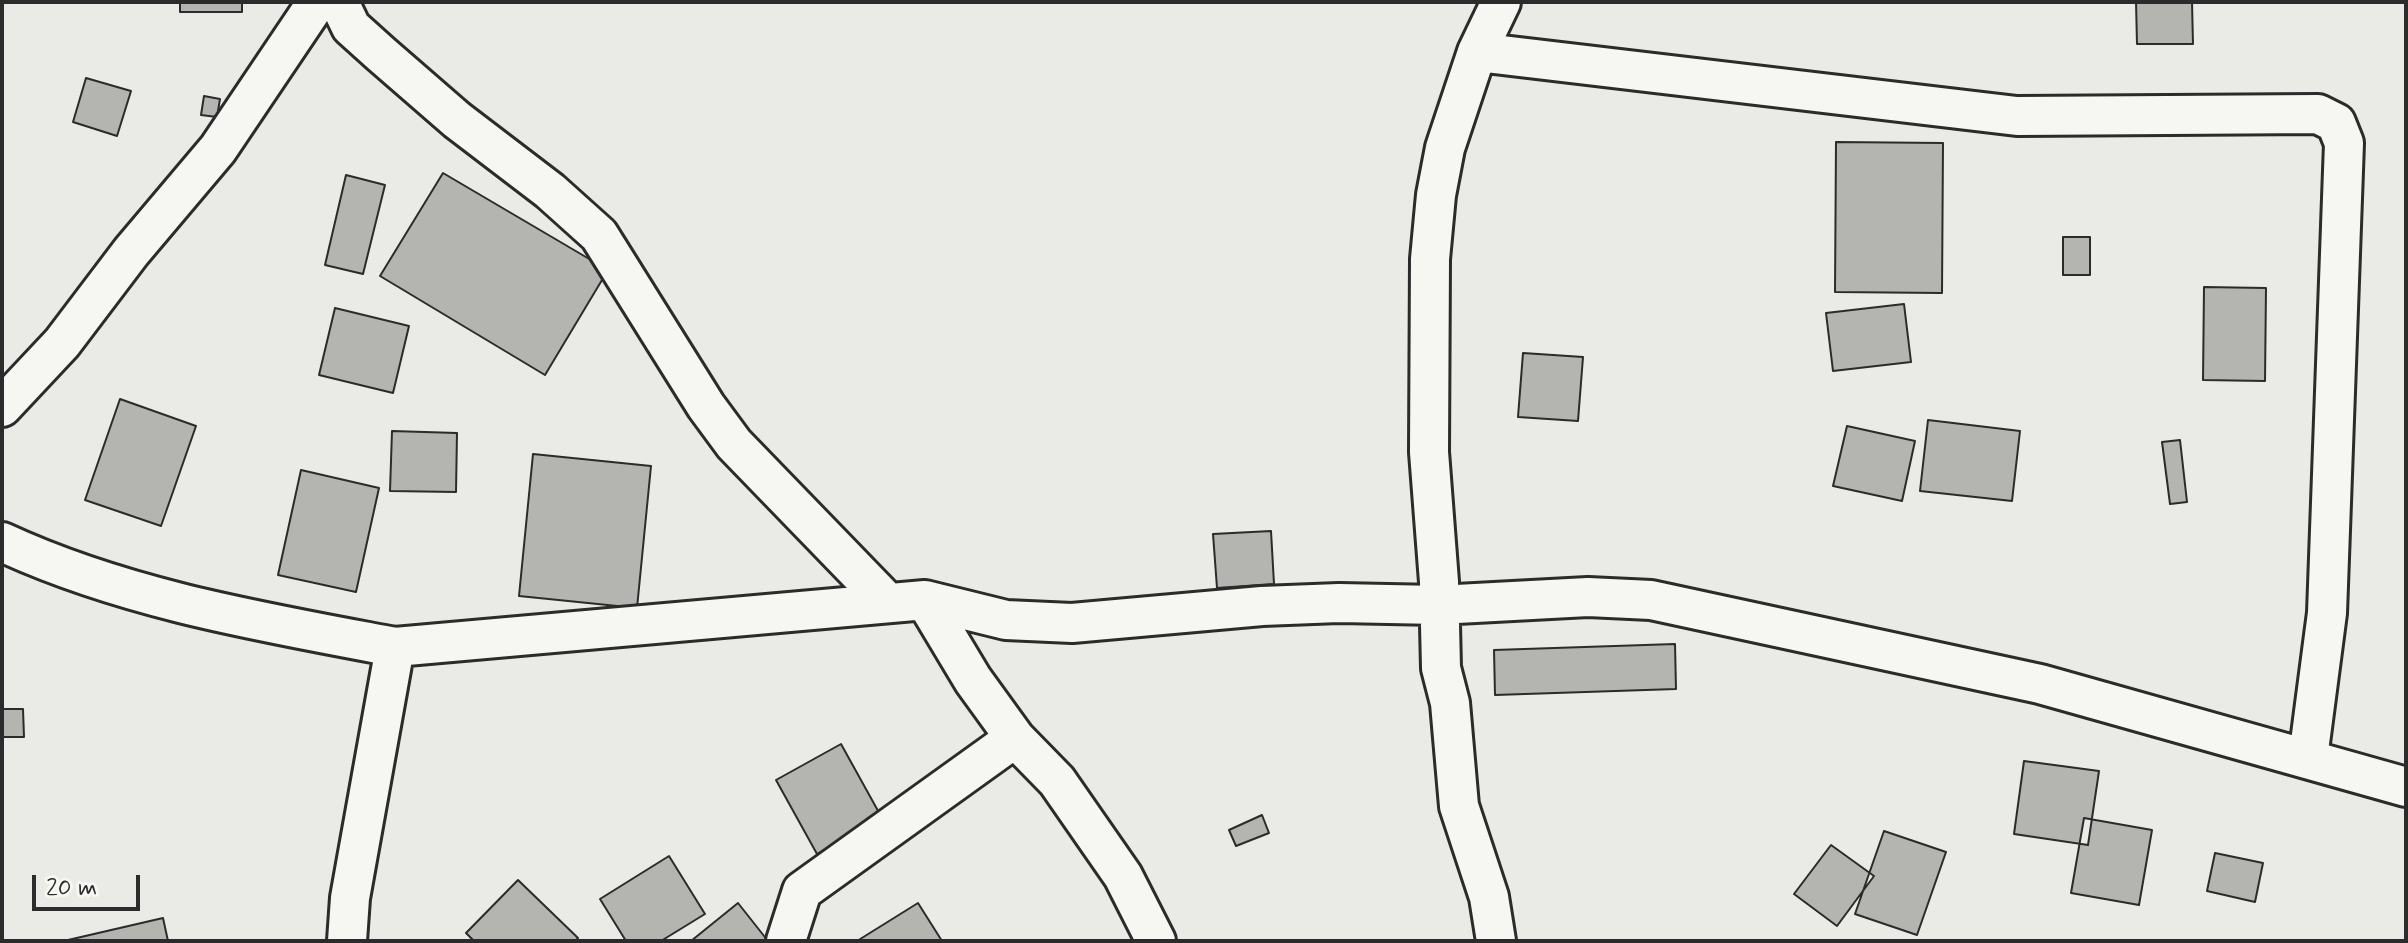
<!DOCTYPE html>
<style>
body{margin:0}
#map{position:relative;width:2408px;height:943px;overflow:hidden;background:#eaeae6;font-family:Mynerve,sans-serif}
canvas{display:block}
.frame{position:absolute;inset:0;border:4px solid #2b2b2b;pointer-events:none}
.scale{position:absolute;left:32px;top:875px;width:108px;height:36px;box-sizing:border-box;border:4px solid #2b2b2b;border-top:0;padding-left:10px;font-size:24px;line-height:28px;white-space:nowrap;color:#2b2b2b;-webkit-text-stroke:6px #f6f6f2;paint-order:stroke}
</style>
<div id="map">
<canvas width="2408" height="943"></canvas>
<div class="frame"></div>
<div class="scale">20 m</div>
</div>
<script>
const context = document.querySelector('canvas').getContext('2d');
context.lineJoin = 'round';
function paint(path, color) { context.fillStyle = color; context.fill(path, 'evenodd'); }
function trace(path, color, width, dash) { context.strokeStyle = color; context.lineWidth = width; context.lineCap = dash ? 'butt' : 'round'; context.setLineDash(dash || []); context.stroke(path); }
const building = new Path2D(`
 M180,2H242V12H180Z
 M2136,2H2192L2193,44H2137Z
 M86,78L131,91L117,136L73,122Z
 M204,96L220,99L217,117L201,115Z
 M1836,142L1943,143L1942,293L1835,292Z
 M443,173L608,270L545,375L380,276Z
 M346,175L385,185L363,274L325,265Z
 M2063,237H2090V275H2063Z
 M2204,287L2266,288L2265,381L2203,380Z
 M1904,304L1911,362L1833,371L1826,313Z
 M335,308L409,326L393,393L319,375Z
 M1523,353L1583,357L1578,421L1518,417Z
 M120,399L196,426L161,526L85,500Z
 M1928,420L2020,431L2012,501L1920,491Z
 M1847,426L1915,441L1902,501L1833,486Z
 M392,431L457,433L456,492L390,491Z
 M2180,440L2187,502L2170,504L2162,442Z
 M533,454L651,466L637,608L519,596Z
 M301,470L379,488L356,592L278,575Z
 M1271,531L1274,584L1217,588L1213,534Z
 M1675,644L1676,689L1495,695L1494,650Z
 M2,709H23L24,737H2Z
 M841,744L882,818L817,854L776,780Z
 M2024,761L2099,771L2088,845L2014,834Z
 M1262,815L1269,833L1236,846L1229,830Z
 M2084,818L2152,830L2139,905L2071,893Z
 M1884,831L1946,852L1917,935L1855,914Z
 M1831,845L1874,876L1837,926L1794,894Z
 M2215,853L2263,863L2255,902L2207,891Z
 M669,856L705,914L661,941H626L600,899Z
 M518,880L578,938L575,941H474L466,933Z
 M738,903L768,941H691Z
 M918,903L942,941H857Z
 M163,918L168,941L68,940Z`);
paint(building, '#b4b4b1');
trace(building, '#2b2b2b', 2);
const minor = new Path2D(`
 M339,2L351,27L381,54L457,120L550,191L599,235L706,406L734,444L887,602
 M1477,52L2017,116L2318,114L2336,123L2344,143L2327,613L2308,758
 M2,407L62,343L131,252L218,149L317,2
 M2,542C125,599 262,622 395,647L925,600L1006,620L1072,623L1262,606L1339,603L1438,605L1588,597L1651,600L2040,684L2406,787
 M925,600L973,680L1015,738L1057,781L1123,876L1156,941
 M347,941L350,898L395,647
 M786,941L802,891L1015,738
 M1496,941L1489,897L1459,806L1450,703L1441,668L1439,582L1429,452L1430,259L1436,195L1445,148L1477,52L1501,2`);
trace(minor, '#2b2b2b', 44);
trace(minor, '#f6f6f2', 38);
</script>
